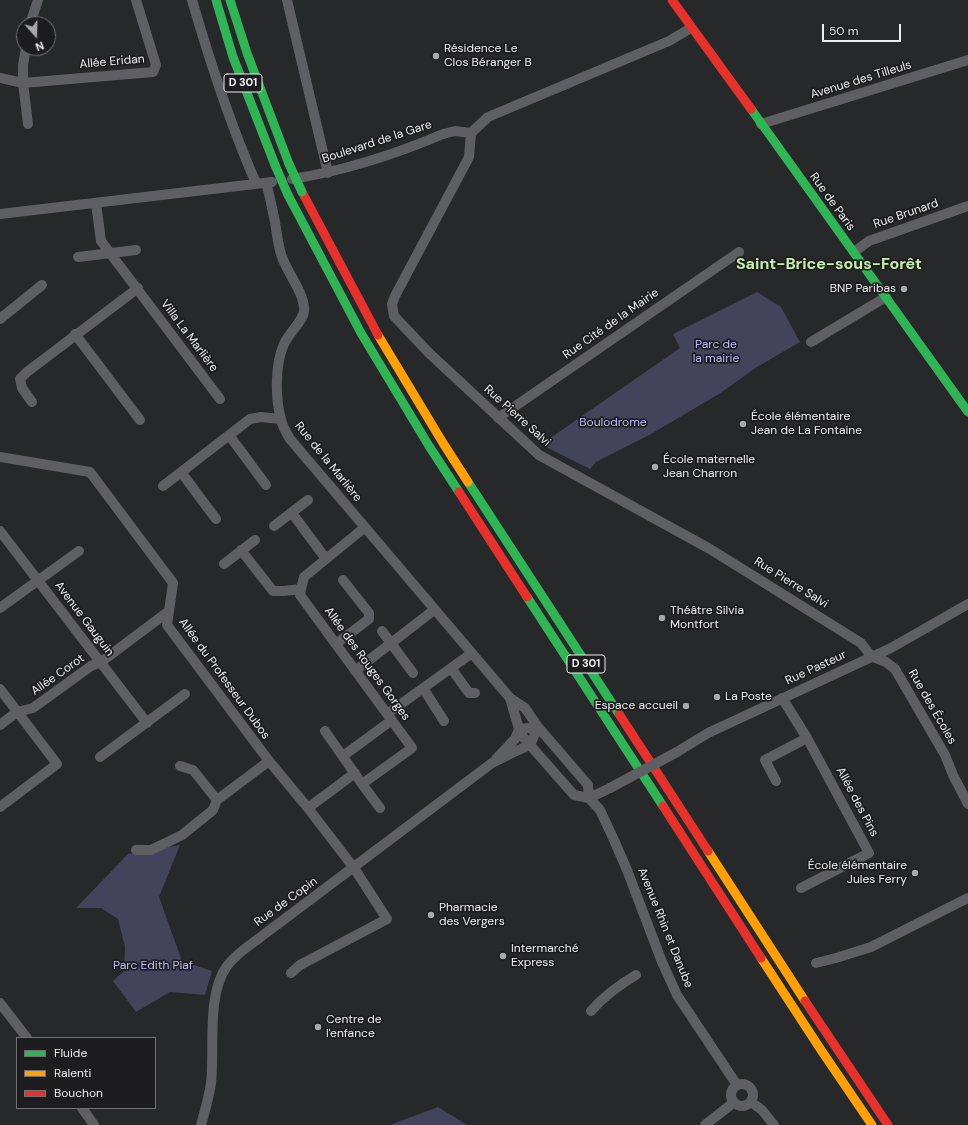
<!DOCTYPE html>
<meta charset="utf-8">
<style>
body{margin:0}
#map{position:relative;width:968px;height:1125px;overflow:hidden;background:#272829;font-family:"DM Sans",sans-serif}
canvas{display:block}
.legend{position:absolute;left:16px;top:1037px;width:140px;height:72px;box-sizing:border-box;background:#1d1d20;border:1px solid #717173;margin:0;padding:5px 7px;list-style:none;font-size:12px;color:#eeeef0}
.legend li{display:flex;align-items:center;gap:8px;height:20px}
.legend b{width:20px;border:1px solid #717173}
.north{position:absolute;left:16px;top:16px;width:40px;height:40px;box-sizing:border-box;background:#1d1d20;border:1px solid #717173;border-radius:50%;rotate:160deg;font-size:11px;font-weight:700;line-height:16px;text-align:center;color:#eeeef0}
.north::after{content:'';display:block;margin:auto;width:14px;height:18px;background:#a8a9aa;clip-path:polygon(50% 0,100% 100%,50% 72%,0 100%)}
.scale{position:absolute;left:822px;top:24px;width:79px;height:18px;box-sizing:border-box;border:2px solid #eeeef0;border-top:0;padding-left:5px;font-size:12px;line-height:14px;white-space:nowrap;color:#eeeef0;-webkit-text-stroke:3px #1d1d20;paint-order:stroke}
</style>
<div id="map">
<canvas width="968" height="1125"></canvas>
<ul class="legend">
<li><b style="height:5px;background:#30b455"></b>Fluide</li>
<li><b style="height:5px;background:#ff9f0a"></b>Ralenti</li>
<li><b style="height:5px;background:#e5322d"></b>Bouchon</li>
</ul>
<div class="north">N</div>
<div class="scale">50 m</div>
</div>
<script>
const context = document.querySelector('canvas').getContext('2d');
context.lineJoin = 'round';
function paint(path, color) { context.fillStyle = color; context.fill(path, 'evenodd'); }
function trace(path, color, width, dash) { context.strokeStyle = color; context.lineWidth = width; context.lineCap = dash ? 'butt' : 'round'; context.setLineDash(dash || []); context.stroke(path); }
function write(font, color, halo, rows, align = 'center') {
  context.font = font + ' "DM Sans",sans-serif'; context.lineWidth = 3.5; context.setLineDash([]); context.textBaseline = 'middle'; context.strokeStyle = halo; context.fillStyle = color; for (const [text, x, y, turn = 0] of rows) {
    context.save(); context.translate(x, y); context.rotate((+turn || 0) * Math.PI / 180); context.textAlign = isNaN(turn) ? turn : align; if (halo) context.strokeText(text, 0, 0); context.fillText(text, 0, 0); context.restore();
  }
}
paint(new Path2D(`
 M757,292L781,307L800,342L757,367L719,394L651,434L596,462L590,469L548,448L543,443L680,348L673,334Z
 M180,845L159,897L182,961L212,971L205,995L170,992L136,1012L113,981L124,971L125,947L118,919L101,908H76L128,854Z
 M438,1107L467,1125H390Z`), '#44435c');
trace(new Path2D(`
 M192,0C210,62 230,124 256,183
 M287,0L328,173
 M30,24L38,0
 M26,48L23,65V83L28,124
 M0,78L23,83L153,72L156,65L136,0
 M761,124L968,60
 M471,133L469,157L395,296L392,304L394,316L429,353L539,455L710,549L861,643L871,656
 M292,179C343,171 396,154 443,134L455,131L471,133L488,117L669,41L691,28
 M266,183C270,195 272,209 275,222C277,234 278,246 282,257C288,274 303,291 304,308C306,319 289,332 284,344C275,364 275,398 281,419C282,426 286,432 290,439L510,698L525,708L538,727L588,785L589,798
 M96,203L101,241L220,399
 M0,214L272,182
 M854,252L869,241L968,206
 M78,257L136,250
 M0,319L42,285
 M75,334L140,420
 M811,342L886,297
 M32,402L22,388L20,379L27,372L138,288
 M498,418L739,252
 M229,435L266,485
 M0,457L90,472L173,583L167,625L269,761L308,808L354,868L387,919L300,965L291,973
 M181,472L216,519
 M163,486L250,419L261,417L280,419
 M292,513L326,559
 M274,526L308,500
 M364,528L304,577L301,589L300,595L412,748L362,784L380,808
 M0,531L147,723
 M241,550L273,591H284L301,589
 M224,564L255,540
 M0,608L79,551
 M382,631L413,673
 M336,644L369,619V613L343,580
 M871,656L886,662L895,669L945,755L953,775L968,804
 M451,668L469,693H475
 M355,671L434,610
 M423,688L444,721
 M0,689L57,764L0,807
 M510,698L519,729L523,737L574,795L589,798
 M782,698L807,738L869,853L801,888
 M387,714L472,653
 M0,725L17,712L33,708L91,666L101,662L169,611
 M325,731L362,784
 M677,752L708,733L891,648L968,604
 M343,756L392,720
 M100,757L185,694
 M496,759L515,739L519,729L538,727L530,745
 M180,766L193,770L217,800
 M776,781L765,760L807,738
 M589,798L600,810L614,840L627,870L662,962L677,995L737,1085
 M589,798L610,788
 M308,808L355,773
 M136,850H151L182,835L213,810L217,800L269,761
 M816,963L836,958L871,947L968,898
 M0,1003L27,1038
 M591,1011C604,996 619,985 636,975
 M731 1095a11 11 0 1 1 22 0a11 11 0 1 1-22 0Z
 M751,1102L762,1110L774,1125
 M82,1108L94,1125
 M201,1125C205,1111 209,1097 211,1083C215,1050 206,995 227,966C234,957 244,949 254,942L492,763L514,752L530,745
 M705,1125L733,1103`), '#5e5e63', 10);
trace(new Path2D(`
 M216,0L233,57L275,165
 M230,0L247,53L289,164
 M751,109L968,412
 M288,195L361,333L429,446L459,492
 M468,482L619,714
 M527,597L663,806`), '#30b455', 9);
trace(new Path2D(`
 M378,335L443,443L468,482
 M708,851L805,1001
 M761,958L821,1050L872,1125`), '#ff9f0a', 9);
trace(new Path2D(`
 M672,0L751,109
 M302,192L378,335
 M459,492L527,597
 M619,714L708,851
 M663,806L761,958
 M805,1001L888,1125`), '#e5322d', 9);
trace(new Path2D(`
 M610,788L677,752`), '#5e5e63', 10);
trace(new Path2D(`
 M289,164L302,192
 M275,165L288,195`), '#30b455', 9);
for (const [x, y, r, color] of [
 [436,56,4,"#a8a9aa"],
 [904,289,4,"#a8a9aa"],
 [743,424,4,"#a8a9aa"],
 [655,467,4,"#a8a9aa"],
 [662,618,4,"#a8a9aa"],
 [717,697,4,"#a8a9aa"],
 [686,706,4,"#a8a9aa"],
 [915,873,4,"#a8a9aa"],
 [431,915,4,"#a8a9aa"],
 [503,956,4,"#a8a9aa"],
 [318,1027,4,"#a8a9aa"]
]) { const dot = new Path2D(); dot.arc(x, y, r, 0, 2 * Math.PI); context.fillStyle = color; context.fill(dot); trace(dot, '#1d1d20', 1.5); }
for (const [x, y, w] of [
 [243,83,38],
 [586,664,38]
]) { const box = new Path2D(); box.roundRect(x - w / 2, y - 9, w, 18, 3); context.fillStyle = '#1d1d20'; context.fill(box); trace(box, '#eeeef0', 1); }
write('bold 11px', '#eeeef0', null, [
 ["D 301",243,83],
 ["D 301",586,664]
]);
write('12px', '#eeeef0', '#1d1d20', [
 ["Résidence Le",444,49],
 ["Clos Béranger B",444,63],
 ["BNP Paribas",896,289,"right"],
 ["École élémentaire",751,417],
 ["Jean de La Fontaine",751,431],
 ["École maternelle",663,460],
 ["Jean Charron",663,474],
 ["Théâtre Silvia",670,611],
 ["Montfort",670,625],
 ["La Poste",725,697],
 ["Espace accueil",678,706,"right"],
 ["École élémentaire",907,866,"right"],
 ["Jules Ferry",907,880,"right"],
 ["Pharmacie",439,908],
 ["des Vergers",439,922],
 ["Intermarché",511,949],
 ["Express",511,963],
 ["Centre de",326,1020],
 ["l'enfance",326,1034]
], 'left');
write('12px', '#eeeef0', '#1d1d20', [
 ["Allée Eridan",112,62,-5],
 ["Avenue des Tilleuls",861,80,-17],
 ["Boulevard de la Gare",377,142,-18],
 ["Rue de Paris",832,202,54],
 ["Rue Brunard",906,214,-19],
 ["Rue Cité de la Mairie",611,324,-35],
 ["Villa La Marlière",189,336,53],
 ["Rue Pierre Salvi",517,416,42],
 ["Rue de la Marlière",328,462,51],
 ["Rue Pierre Salvi",791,583,32],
 ["Avenue Gauguin",84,619,53],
 ["Allée des Rouges Gorges",367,664,54],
 ["Rue Pasteur",816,668,-25],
 ["Allée Corot",58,675,-35],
 ["Allée du Professeur Dubos",224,679,54],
 ["Rue des Écoles",932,707,60],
 ["Allée des Pins",857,802,62],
 ["Rue de Copin",286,902,-36],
 ["Avenue Rhin et Danube",665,928,68]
]);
write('12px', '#bebcfd', '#1d1d20', [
 ["Parc de",716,345],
 ["la mairie",716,359],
 ["Boulodrome",613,423],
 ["Parc Edith Piaf",153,966]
]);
write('bold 16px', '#c6f0ac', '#1d1d20', [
 ["Saint-Brice-sous-Forêt",829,265]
]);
</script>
